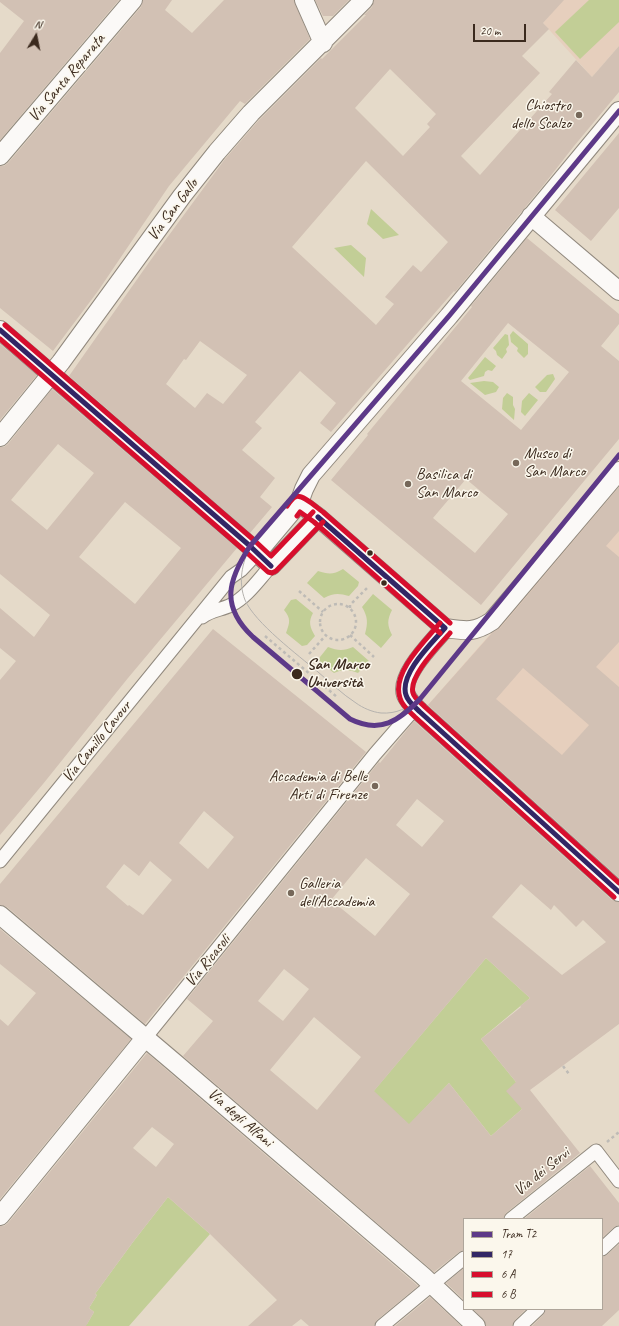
<!DOCTYPE html>
<meta charset="utf-8">
<style>
body{margin:0}
#map{position:relative;width:619px;height:1326px;overflow:hidden;background:#e5dac9;font-family:Caveat,sans-serif}
canvas{display:block}
.legend{position:absolute;left:463px;top:1218px;width:140px;height:92px;box-sizing:border-box;background:#fbf7ec;border:1px solid #aea59a;margin:0;padding:5px 7px;list-style:none;font-size:12px;color:#3b2a1e}
.legend li{display:flex;align-items:center;gap:8px;height:20px}
.legend b{width:20px;border:1px solid #aea59a}
.north{position:absolute;left:16px;top:16px;width:40px;height:40px;-webkit-text-stroke:3px #fbf7ec;paint-order:stroke;rotate:10deg;font-size:11px;font-weight:700;line-height:16px;text-align:center;color:#3b2a1e}
.north::after{content:'';display:block;margin:auto;width:14px;height:18px;background:#3b2a1e;clip-path:polygon(50% 0,100% 100%,50% 72%,0 100%)}
.scale{position:absolute;left:473px;top:24px;width:53px;height:18px;box-sizing:border-box;border:2px solid #3b2a1e;border-top:0;padding-left:5px;font-size:12px;line-height:14px;white-space:nowrap;color:#3b2a1e;-webkit-text-stroke:3px #fbf7ec;paint-order:stroke}
</style>
<div id="map">
<canvas width="619" height="1326"></canvas>
<ul class="legend">
<li><b style="height:5px;background:#5d3988"></b>Tram T2</li>
<li><b style="height:5px;background:#322665"></b>17</li>
<li><b style="height:5px;background:#d70e2d"></b>6 A</li>
<li><b style="height:5px;background:#d70e2d"></b>6 B</li>
</ul>
<div class="north">N</div>
<div class="scale">20 m</div>
</div>
<script>
const context = document.querySelector('canvas').getContext('2d');
context.lineJoin = 'round';
function paint(path, color) { context.fillStyle = color; context.fill(path, 'evenodd'); }
function trace(path, color, width, dash) { context.strokeStyle = color; context.lineWidth = width; context.lineCap = dash ? 'butt' : 'round'; context.setLineDash(dash || []); context.stroke(path); }
function write(font, color, halo, rows, align = 'center') {
  context.font = font + ' Caveat,sans-serif'; context.lineWidth = 3; context.setLineDash([]); context.textBaseline = 'middle'; context.strokeStyle = halo; context.fillStyle = color; for (const [text, x, y, turn = 0] of rows) {
    context.save(); context.translate(x, y); context.rotate((+turn || 0) * Math.PI / 180); context.textAlign = isNaN(turn) ? turn : align; if (halo) context.strokeText(text, 0, 0); context.fillText(text, 0, 0); context.restore();
  }
}
paint(new Path2D(`
 M535,0H619V46L592,77L543,23L550,15Z
 M619,487V692L562,756L428,705Z`), '#e6cfbd');
paint(new Path2D(`
 M589,0H619V22L580,59L555,32Z
 M371,209L399,235L383,239L367,224Z
 M351,245L366,258L364,277L334,248Z
 M513,331L528,344V354L524,358L517,351L518,348L511,342L510,335Z
 M505,334L508,335L509,345L506,349L507,352L502,359L497,355L496,351L493,348Z
 M485,357L496,366L492,371L488,370L485,372L484,376L470,380L468,378Z
 M553,374L555,379L546,392H540L535,387L547,375Z
 M484,381L493,382L499,387L496,392L485,395L470,383Z
 M507,393L513,397V405L515,409L514,420L502,409L503,398Z
 M529,393L538,400L525,416L521,412L522,401Z
 M343,569L359,582L358,586L349,596C339,593 333,593 324,598L307,583L318,571C328,574 333,575 343,569Z
 M373,594L392,610C387,620 387,625 392,635L381,648L365,634C368,623 368,617 362,607Z
 M296,599L313,613C308,622 310,627 315,636L307,645L302,646L286,633C290,622 291,619 284,610L291,600Z
 M328,647C338,651 344,651 353,647L369,661L358,673C348,669 343,669 334,673L319,661L320,657Z
 M486,958L530,998L481,1039L516,1082L522,1109L491,1136L449,1083L409,1125L372,1093Z
 M168,1197L210,1234L129,1326H64L87,1324L94,1312L89,1308L97,1295L95,1294L133,1242Z`), '#c2ce96');
paint(new Path2D(`
 M0,0H119L0,140V53L24,21L0,2Z
 M143,0H172L165,10L192,33L224,0H294L310,39L245,104L240,101L169,186L98,291L53,351L0,308V166H4L8,163L141,7Z
 M315,0H349L333,16H323Z
 M374,0H564L543,23L549,29L522,56L540,73L461,156L480,175L552,94L549,92L576,60L592,77L619,46V92L574,146L542,187L455,292L454,291L331,432L320,423L336,403L300,371L255,422L262,428L242,450L275,478L260,497L272,507L250,533L69,376L150,261L225,159L259,120L321,58L322,59L366,15H364L372,7ZM390,69L436,114L427,124L430,127L403,156L355,108ZM366,161L448,242L421,272L413,265L385,297L394,304L376,325L292,247ZM200,341L247,375L223,404L207,393L195,408L166,384L184,359L186,360Z
 M619,133V208L591,241L555,210Z
 M527,238L619,314V324L601,346L619,361V439L481,605L331,480L368,435L367,434L472,307L471,306ZM508,323L569,372L521,430L461,381ZM466,479L508,514L475,553L433,518Z
 M0,344L37,375L0,420Z
 M52,389L237,548L128,678L43,784L0,835V680L16,661L0,648V608L34,637L50,615L0,574V447H4L8,444ZM58,444L94,473L47,530L11,500ZM125,502L181,548L135,604L79,557Z
 M619,487V531L606,546L619,557V642L596,667L619,687V878L428,705L492,633L500,628ZM523,668L589,725L562,755L496,699Z
 M213,629L366,752L145,1024L7,907L0,905V884ZM204,811L234,837L208,869L179,843ZM150,861L172,880L143,915L129,905L128,906L106,887L124,864L139,876Z
 M414,721L612,900L619,902V1024L530,1090L580,1153L506,1213L503,1219H464V1250L459,1252L434,1272L183,1056L213,1021L187,999L379,762L380,763ZM417,799L444,821L422,847L396,825ZM366,858L410,894L375,936L331,900ZM521,884L551,910L554,905L576,927L583,920L606,942L562,975L492,917ZM486,958L530,998L520,1006L521,1007L481,1039L516,1082L506,1091L522,1109L491,1136L449,1083L409,1124L374,1091ZM284,969L309,989L283,1021L258,1001ZM314,1017L361,1057L317,1110L270,1070Z
 M0,929L131,1039L0,1199V1019L8,1026L36,993L0,964Z
 M147,1053L168,1071L418,1286L377,1320L374,1326H309L301,1319L292,1326H248L277,1300L210,1234L168,1197L133,1242L95,1294L97,1295L89,1308L94,1312L86,1326H0V1226H4L8,1223ZM152,1127L174,1144L156,1167L133,1148Z
 M590,1166L619,1203V1225L614,1227L602,1238V1219H524Z
 M619,1244V1310L602,1326H532L543,1315L546,1309H602V1257L607,1255Z
 M464,1268V1300L446,1283Z
 M430,1297L461,1326H395Z
 M473,1309H526L515,1320L512,1326H486L483,1319Z`), '#d2c1b4');
const pedestrian = new Path2D(`
 M202,617C211,610 221,610 231,605C247,597 259,579 271,566
 M0,861L231,577L241,570L257,553
 M145,1038L375,754L416,707
 M511,1219L596,1151L619,1181
 M602,1249L619,1233
 M382,1326L464,1258
 M520,1326L538,1309`);
const minor = new Path2D(`
 M304,0L323,43
 M0,156L133,0
 M531,216L619,291
 M0,330L250,546L271,566L318,517
 M0,437L61,362L182,196L217,152L251,113L364,0
 M299,503L318,517L445,628C466,631 474,633 492,621L619,471
 M257,553L299,503L304,489L311,475L449,316L619,111
 M445,628C433,643 399,675 406,695C409,702 415,707 420,712L619,892
 M0,915L175,1063L423,1276L476,1326
 M0,1216L145,1038`);
trace(pedestrian, '#91897e', 15);
trace(minor, '#91897e', 20);
trace(new Path2D(`
 M299,591L323,612
 M320 622a18 18 0 1 1 36 0a18 18 0 1 1-36 0Z
 M350,608V605L367,588
 M350,635L374,657
 M265,636L337,697
 M309,654L326,635
 M563,1066L569,1074
 M607,1142L619,1132`), '#bebbb6', 2.5, [3, 3]);
trace(pedestrian, '#fbf9f7', 13);
trace(minor, '#fbf9f7', 18);
trace(new Path2D(`
 M250,547C242,563 238,582 245,600C255,623 298,655 318,672C330,682 342,694 356,703C363,708 372,712 381,713C397,714 407,708 420,699`), '#b5b2ae', 1);
trace(new Path2D(`
 M0,330L250,546L271,566
 M318,517L445,628
 M445,628C432,643 399,674 406,695C408,702 415,707 420,712L619,892`), '#322665', 5);
trace(new Path2D(`
 M0,339L245,551L268,572L272,573L276,571L323,522
 M297,516L300,512L314,522L440,633
 M440,623C425,641 391,673 400,698C402,706 410,712 415,717L614,897`), '#d70e2d', 5);
trace(new Path2D(`
 M5,325L255,541L271,556L313,512
 M287,506C289,503 292,499 295,497C302,493 317,508 323,512L450,623
 M450,633C440,645 408,676 413,693C414,698 421,703 425,707L619,883`), '#d70e2d', 5);
trace(new Path2D(`
 M619,111L449,316L250,546C228,580 220,606 253,637L350,719C380,734 399,721 420,699L619,455`), '#5d3988', 5);
for (const [x, y, r, color] of [
 [579,115,4,"#76685a"],
 [516,463,4,"#76685a"],
 [408,484,4,"#76685a"],
 [370,553,3.5,"#3b2a1e"],
 [384,583,3.5,"#3b2a1e"],
 [297,674,6,"#3b2a1e"],
 [375,786,4,"#76685a"],
 [291,893,4,"#76685a"]
]) { const dot = new Path2D(); dot.arc(x, y, r, 0, 2 * Math.PI); context.fillStyle = color; context.fill(dot); trace(dot, '#fbf7ec', 1.5); }
write('16px', '#3b2a1e', '#fbf7ec', [
 ["Via Santa Reparata",67,78,-50],
 ["Via San Gallo",173,210,-53],
 ["Via Camillo Cavour",97,742,-51],
 ["Via Ricasoli",208,961,-51],
 ["Via degli Alfani",240,1118,41],
 ["Via dei Servi",542,1172,-39]
]);
write('16px', '#3b2a1e', '#fbf7ec', [
 ["Chiostro",571,106,"right"],
 ["dello Scalzo",571,124,"right"],
 ["Museo di",524,454],
 ["San Marco",524,472],
 ["Basilica di",416,475],
 ["San Marco",416,493],
 ["Accademia di Belle",367,777,"right"],
 ["Arti di Firenze",367,795,"right"],
 ["Galleria",299,884],
 ["dell'Accademia",299,902]
], 'left');
write('bold 16px', '#3b2a1e', '#fbf7ec', [
 ["San Marco",307,665],
 ["Università",307,683]
], 'left');
</script>
